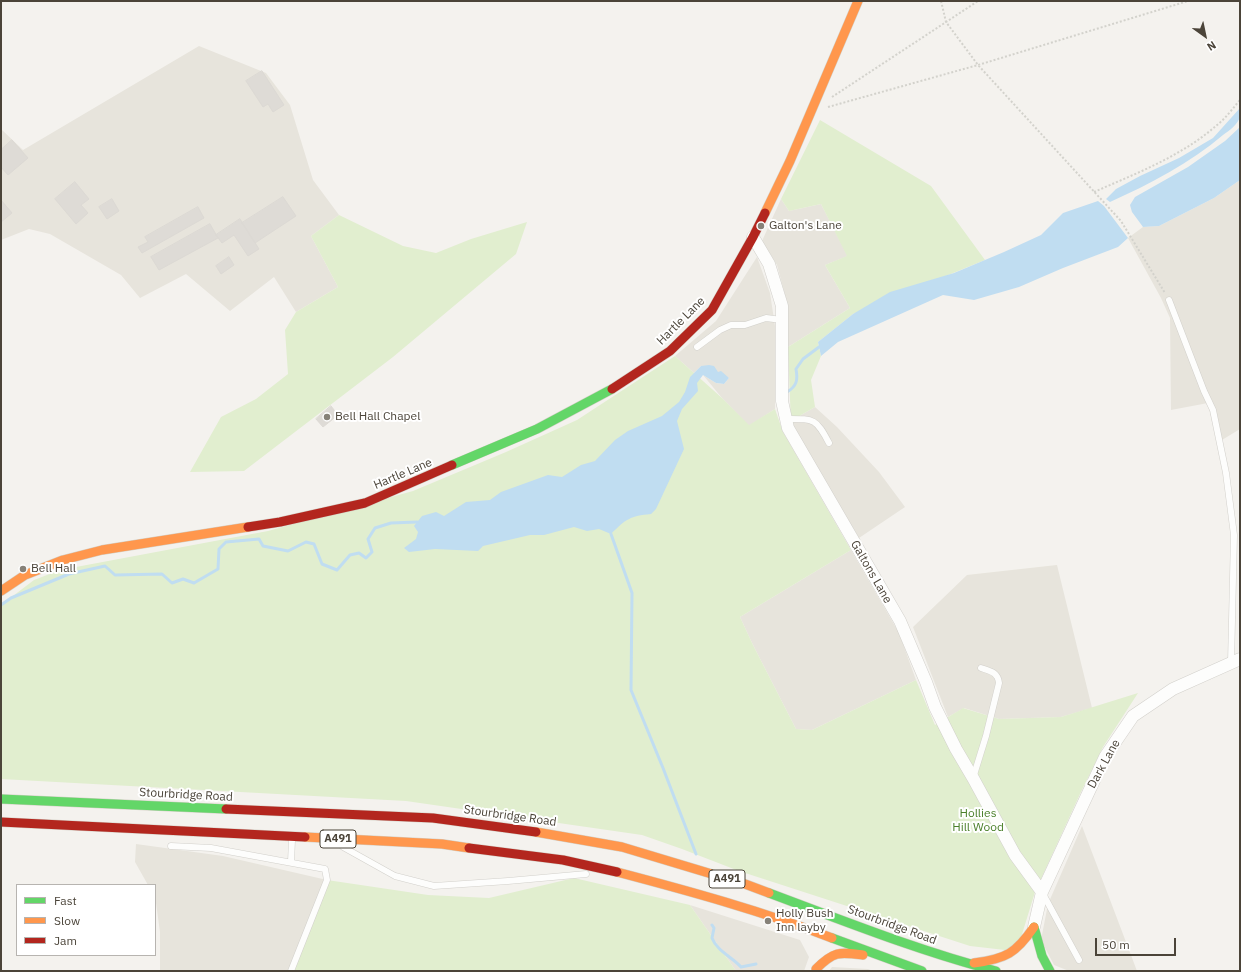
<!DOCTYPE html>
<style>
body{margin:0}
#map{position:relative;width:1241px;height:972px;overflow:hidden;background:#f4f2ee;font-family:"IBM Plex Sans",sans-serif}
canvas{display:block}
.frame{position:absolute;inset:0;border:2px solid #4b4439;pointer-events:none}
.legend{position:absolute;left:16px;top:884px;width:140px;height:72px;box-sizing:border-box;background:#fff;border:1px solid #b7b4b0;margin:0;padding:5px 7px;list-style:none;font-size:12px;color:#4b4439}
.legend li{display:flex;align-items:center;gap:8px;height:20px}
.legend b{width:20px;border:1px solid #b7b4b0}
.north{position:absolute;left:1185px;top:16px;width:40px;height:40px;-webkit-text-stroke:3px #fff;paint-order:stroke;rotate:147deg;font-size:11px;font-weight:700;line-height:16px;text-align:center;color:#4b4439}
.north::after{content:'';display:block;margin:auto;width:14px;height:18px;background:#4b4439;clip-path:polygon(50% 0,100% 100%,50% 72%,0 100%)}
.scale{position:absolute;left:1095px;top:938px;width:81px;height:18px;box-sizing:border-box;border:2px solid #4b4439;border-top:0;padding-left:5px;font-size:12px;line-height:14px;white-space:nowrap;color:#4b4439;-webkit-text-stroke:3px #fff;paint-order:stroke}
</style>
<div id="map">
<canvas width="1241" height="972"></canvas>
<div class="frame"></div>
<ul class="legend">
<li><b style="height:5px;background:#63d668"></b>Fast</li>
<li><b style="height:5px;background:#ff974d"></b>Slow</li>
<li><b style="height:5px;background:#b3261e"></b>Jam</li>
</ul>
<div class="north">N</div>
<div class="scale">50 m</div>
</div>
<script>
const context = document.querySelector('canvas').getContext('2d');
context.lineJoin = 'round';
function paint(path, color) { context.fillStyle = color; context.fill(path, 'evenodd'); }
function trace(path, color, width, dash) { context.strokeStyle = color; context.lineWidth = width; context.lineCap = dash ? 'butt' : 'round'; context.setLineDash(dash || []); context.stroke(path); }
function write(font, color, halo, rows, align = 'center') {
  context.font = font + ' "IBM Plex Sans",sans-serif'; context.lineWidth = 4; context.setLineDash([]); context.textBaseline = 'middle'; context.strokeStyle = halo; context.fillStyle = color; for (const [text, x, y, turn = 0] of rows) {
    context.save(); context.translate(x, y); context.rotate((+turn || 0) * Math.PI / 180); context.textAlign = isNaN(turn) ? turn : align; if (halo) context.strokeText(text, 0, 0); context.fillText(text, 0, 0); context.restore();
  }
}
paint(new Path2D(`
 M199,46L266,73L290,105L313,180L339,215L311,236L338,287L296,312L274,277L230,311L186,274L140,298L121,275L50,234L29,229L1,240V129L23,150Z
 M1240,180V429L1217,443L1208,403L1171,410L1170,318L1161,298L1128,238L1143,227L1159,226L1214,198Z
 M781,199L789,211L821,204L848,256L825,265L850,308L788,347L787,302L777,265L762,241Z
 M757,257L770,293L775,326V409L749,426L722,398L703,375L716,383L724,384L729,378L701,366L694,373L675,356L716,321Z
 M815,407L837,427L879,472L905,507L859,538L791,425L801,415Z
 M851,550L899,633L916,680L812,730L796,729L753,645L740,617Z
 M1057,565L1092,708L1061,717L999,719L964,708L948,717L913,627L967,575Z
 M1082,826L1137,971H1069L1054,965L1041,940L1048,904Z
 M136,844L223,856L327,880L292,971H160V932L155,896V885H148L135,862Z
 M690,905L800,940L809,957L804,971H736Z
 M832,967L868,969L873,971H829Z`), '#e7e4dc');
paint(new Path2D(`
 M820,120L931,186L985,260L853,314L818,342L821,356L811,380L815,407L801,415L791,425L788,347L850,308L825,265L847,256L821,204L789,211L781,199Z
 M339,215L403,246L436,253L471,239L527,222L516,254L393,357L244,471L190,472L221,417L256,399L288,374L285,330L296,312L338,287L311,236Z
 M675,356L722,398L749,425L775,409L783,432L851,550L740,617L753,645L796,729L812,730L916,680L935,725L963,708L999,719L1061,717L1138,693L1103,747L1080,794L1035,892L1019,944L1005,950L970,946L739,871L682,849L642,835L406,801L1,779V605L34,580L60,570L268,531L413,491L506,452L577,420Z
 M574,878L690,905L736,971H292L327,880L428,895L489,898Z`), '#e1eecf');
paint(new Path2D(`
 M1240,108C1240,111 1241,115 1240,117C1238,124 1229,131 1223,135C1190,163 1150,184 1110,202L1106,199L1116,189L1140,176L1179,158L1213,138Z
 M1240,127V180L1214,198L1159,226L1143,227L1132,212L1130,205L1135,197L1188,167L1225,141Z
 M1098,201L1104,206L1128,238L1118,247L1063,268L1019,287L974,300L943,295L838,342L821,356L818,342L853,314L890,292L954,273L1004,252L1041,235L1063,213Z
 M709,365L714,366L718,372L721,371L729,378L724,384L716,383L703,375L697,383L698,391L682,409L677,421L684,449L656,509L651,514C630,516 626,519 611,534L599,529L587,531L574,527L544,535H530L483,546L478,551L435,549L409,552L404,548L416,539L418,532L414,526L422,516L436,512L444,516L466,502L490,500L501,492L548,475L562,477L581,465L595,461L615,440L628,431L662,416L679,402L685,392L690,377L701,366Z`), '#c0ddf1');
trace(new Path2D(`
 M787,392C797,386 798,380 796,369L803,359L819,347
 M611,534L632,593L631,690L663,768L696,854
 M1,605L11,598L69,574L105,566L115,575L162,574L172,583L183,579L194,583L218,569L219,549L226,542L259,539L263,546L288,551L306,542L314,544L322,564L337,570L350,555L359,553L366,558L372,552L368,539L375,528L391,523L417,522
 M712,925L714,928L712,938C717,951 732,957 741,967L756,964`), '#c0ddf1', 3);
const building = new Path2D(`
 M262,71L284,105L273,112L268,104L263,107L246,81Z
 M12,140L28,158L8,175L1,167V150Z
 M75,182L89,199L81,205L88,213L76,224L55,199Z
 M283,197L296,216L255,243L242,223Z
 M112,199L119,211L107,219L99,207Z
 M1,200L12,213L1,222Z
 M198,207L204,218L142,253L138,247L148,242L145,237Z
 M240,219L259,249L248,256L234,235L222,243L216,235Z
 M210,224L218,238L159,270L151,257Z
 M229,257L234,265L221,274L216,266Z
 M331,406L338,415L323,427L316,419Z`);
paint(building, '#dedbd6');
trace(building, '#dcd9d4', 1);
const lane = new Path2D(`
 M1169,300L1204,391L1213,410L1226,473L1234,535L1231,663
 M697,347L720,330L731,325H745L766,318L782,320
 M786,419C814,419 816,418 829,443
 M973,778L986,736L999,683C998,672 990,671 981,668
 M171,846L211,848L325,869L327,880L291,971
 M343,847L395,876L434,886L508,881L586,874
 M291,862L292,840
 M1043,894L1079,960`);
const street = new Path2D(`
 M753,237L769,264L782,306V401L788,428L900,621L926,682L935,707L956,749L973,778L1015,855L1042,892
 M1034,927L1042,892L1105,757L1133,716L1173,689L1240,659`);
const fast = new Path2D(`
 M452,465L537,429L612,389
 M1,799L226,809
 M769,893C844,921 919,951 996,971
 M1034,927L1042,956L1050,971
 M832,938L922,971`);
const slow = new Path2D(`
 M765,213L790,161L858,1
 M1,591L25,575L63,560L102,550L248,527
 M536,832L622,847L745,884L769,893
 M305,837L442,844L469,848
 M617,872C689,891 762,911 832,938
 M974,963C1006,959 1016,953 1034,927
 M816,969C834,951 839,952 863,955`);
const jam = new Path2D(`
 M612,389L670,351L712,310L753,237L765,213
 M248,527L280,522L365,503L452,465
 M226,809L433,818L536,832
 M1,822L305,837
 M469,848L563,860L617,872`);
trace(lane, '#d2d0cb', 7);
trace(street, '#d2d0cb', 13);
trace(fast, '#d3cfc5', 10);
trace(slow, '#d3cfc5', 10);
trace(jam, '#d3cfc5', 10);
trace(new Path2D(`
 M941,1L946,22L978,65L1121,221L1165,293
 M832,97L978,1
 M828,107L978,65L1188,1
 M1094,192C1137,173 1182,156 1217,125C1226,118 1233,108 1240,100`), '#d3d2cc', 2, [2, 2]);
trace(lane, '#fdfdfc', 6);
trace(street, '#fdfdfc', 12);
trace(fast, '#63d668', 9);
trace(slow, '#ff974d', 9);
trace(jam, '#b3261e', 9);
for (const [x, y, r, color] of [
 [761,226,4,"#868178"],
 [327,417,4,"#868178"],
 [23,569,4,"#868178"],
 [768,921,4,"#868178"]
]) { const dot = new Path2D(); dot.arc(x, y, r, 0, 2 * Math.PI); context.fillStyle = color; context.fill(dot); trace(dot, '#fff', 1.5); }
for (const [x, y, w] of [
 [338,839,36],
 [727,879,36]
]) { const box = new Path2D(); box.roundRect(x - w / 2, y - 9, w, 18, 3); context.fillStyle = '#fff'; context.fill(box); trace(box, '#4b4439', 1); }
write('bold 11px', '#4b4439', null, [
 ["A491",338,839],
 ["A491",727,879]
]);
write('12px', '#4b4439', '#fff', [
 ["Galton's Lane",769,226],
 ["Bell Hall Chapel",335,417],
 ["Bell Hall",31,569],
 ["Holly Bush",776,914],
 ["Inn layby",776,928]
], 'left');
write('12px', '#4b4439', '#fff', [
 ["Hartle Lane",681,321,-45],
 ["Hartle Lane",403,474,-23],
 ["Galtons Lane",871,572,60],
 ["Dark Lane",1104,764,-61],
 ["Stourbridge Road",186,795,3],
 ["Stourbridge Road",510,816,8],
 ["Stourbridge Road",892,925,20]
]);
write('12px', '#4a7f2a', '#fff', [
 ["Hollies",978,814],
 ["Hill Wood",978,828]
]);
</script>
